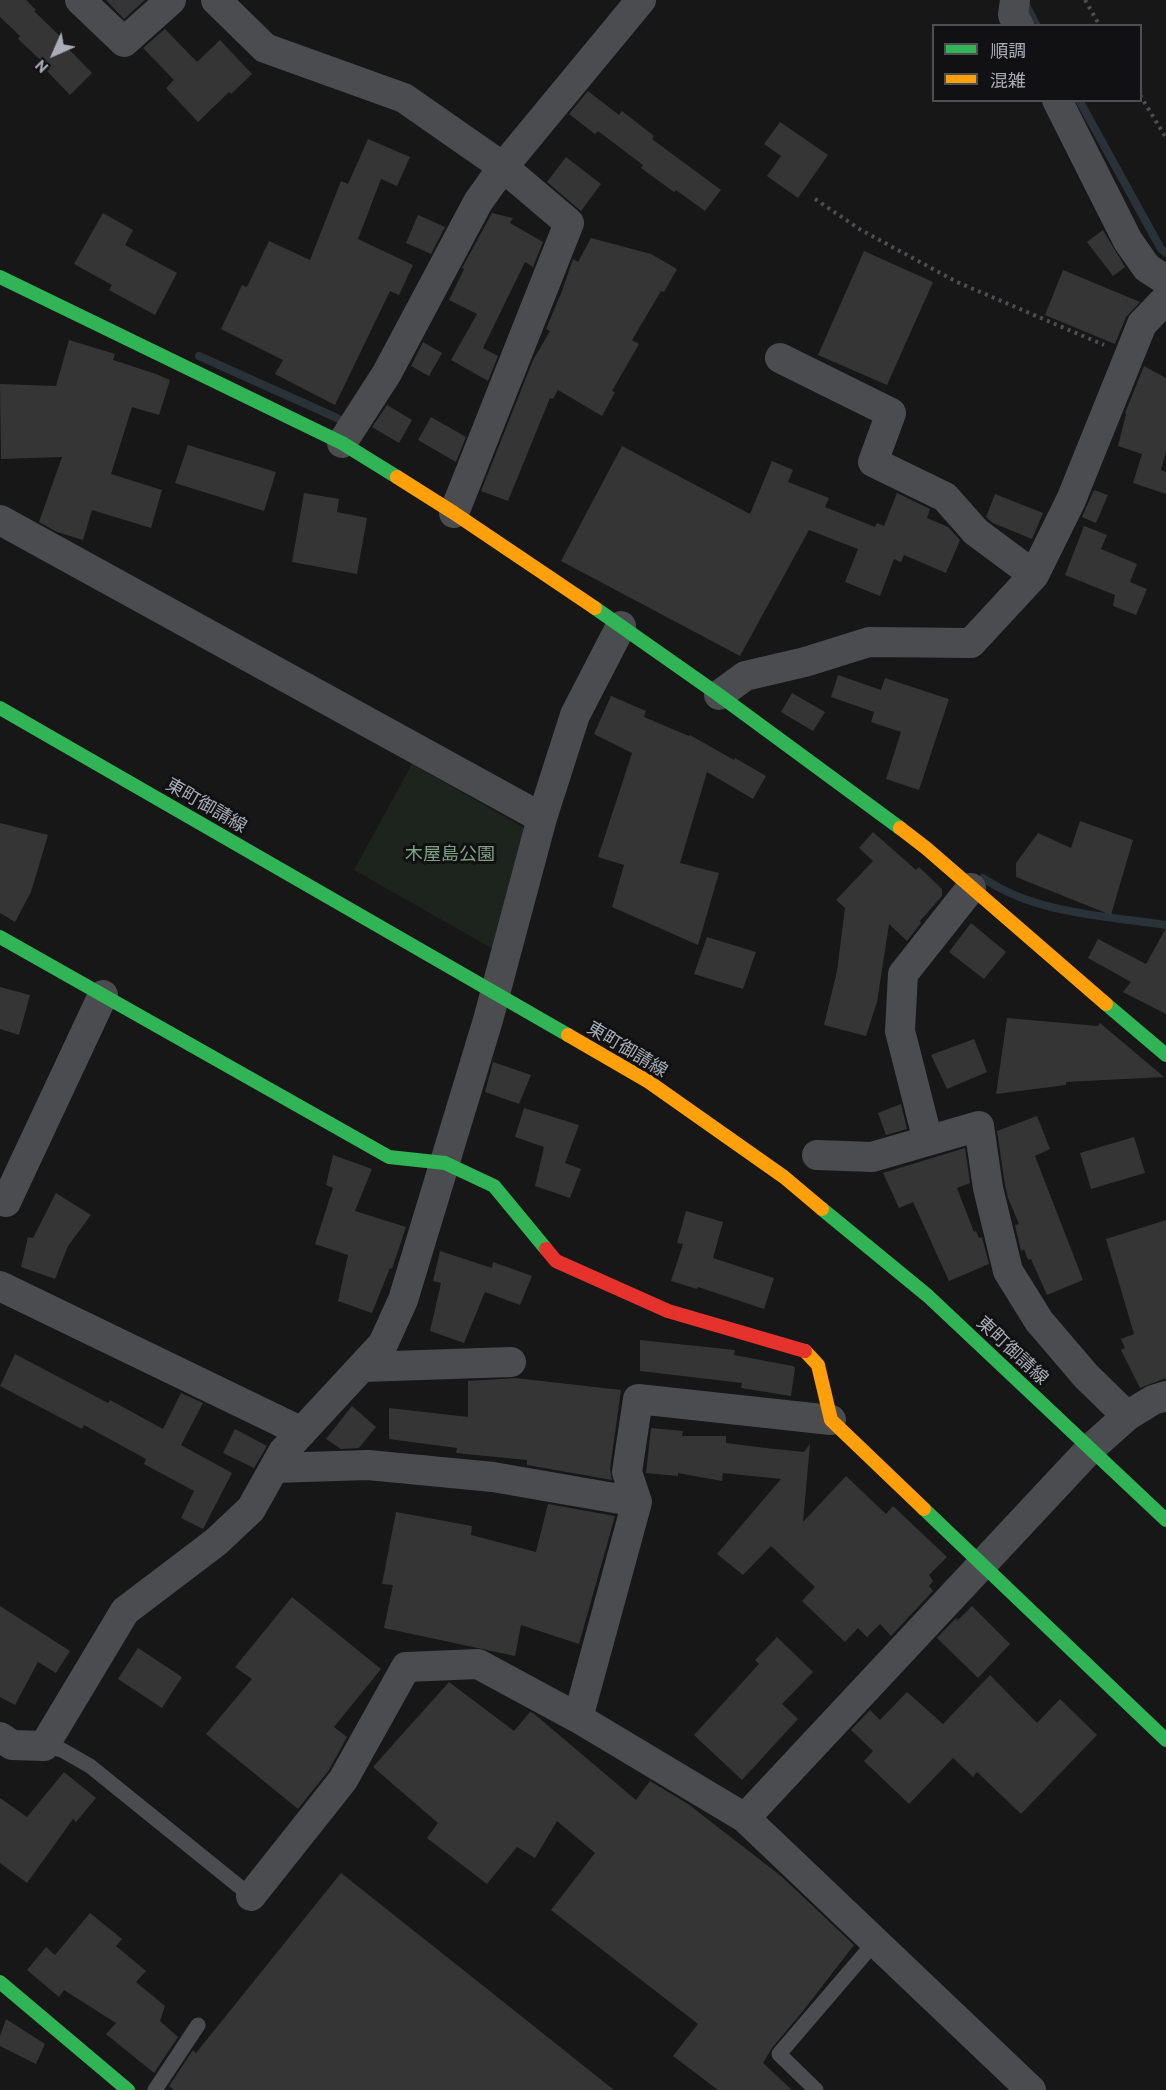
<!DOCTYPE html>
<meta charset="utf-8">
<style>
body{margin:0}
#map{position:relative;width:1166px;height:2090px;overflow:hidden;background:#171717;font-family:"PT Sans","Noto Sans JP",sans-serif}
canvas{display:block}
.legend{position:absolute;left:932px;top:24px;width:210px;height:78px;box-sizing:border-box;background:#111113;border:2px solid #4d4f55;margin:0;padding:8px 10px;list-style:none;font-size:18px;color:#a8adb8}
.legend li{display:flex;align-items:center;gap:12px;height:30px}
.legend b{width:30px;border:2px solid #4d4f55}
.north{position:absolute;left:24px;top:24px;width:60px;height:60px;-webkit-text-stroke:4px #111113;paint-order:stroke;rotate:225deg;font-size:16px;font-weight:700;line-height:24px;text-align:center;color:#a8adb8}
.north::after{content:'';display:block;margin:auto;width:21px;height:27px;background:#a8adb8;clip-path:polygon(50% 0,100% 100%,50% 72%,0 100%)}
</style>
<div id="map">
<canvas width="1166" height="2090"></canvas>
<ul class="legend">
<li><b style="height:8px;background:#30b455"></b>順調</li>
<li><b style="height:8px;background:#ff9f0a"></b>混雑</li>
</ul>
<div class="north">N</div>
</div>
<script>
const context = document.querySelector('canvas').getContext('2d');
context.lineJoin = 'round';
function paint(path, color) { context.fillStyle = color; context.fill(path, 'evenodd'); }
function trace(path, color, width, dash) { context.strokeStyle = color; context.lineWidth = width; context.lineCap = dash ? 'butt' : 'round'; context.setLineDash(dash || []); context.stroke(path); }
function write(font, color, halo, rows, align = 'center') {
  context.font = font + ' "PT Sans","Noto Sans JP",sans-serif'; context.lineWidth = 6; context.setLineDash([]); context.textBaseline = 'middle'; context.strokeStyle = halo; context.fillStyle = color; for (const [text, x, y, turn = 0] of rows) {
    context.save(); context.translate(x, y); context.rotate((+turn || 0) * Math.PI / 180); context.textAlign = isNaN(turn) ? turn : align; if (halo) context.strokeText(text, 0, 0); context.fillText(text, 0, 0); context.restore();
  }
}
paint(new Path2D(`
 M412,764L526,829L493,949L354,870Z`), '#1d241e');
trace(new Path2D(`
 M1025,3L1037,26
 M1079,100L1161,249L1166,253
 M199,356L337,418L346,424
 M983,878C1036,914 1105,916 1166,925`), '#2a3239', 8);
paint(new Path2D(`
 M0,0H26L36,10L34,11L64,40L62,42L92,73L70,95L47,71L50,69L18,39L20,36L0,17Z
 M106,0H145L124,19Z
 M165,29L197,62L220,40L252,74L231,94L229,92L198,122L166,88L174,80L143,48Z
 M588,91L619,115L622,111L654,136L652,139L721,190L705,211L676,190L674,192L641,168L643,165L598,131L595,134L569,114Z
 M780,122L828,155L798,198L767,176L781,156L764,144Z
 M368,139L410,157L397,186L381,179L358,239L413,265L399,295L390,291L335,405L275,374L283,360L221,329L242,285L247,287L269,241L310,260L341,181L348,184Z
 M566,157L601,184L581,211L547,182Z
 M103,213L133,230L125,245L177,273L155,315L109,290L112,285L74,264Z
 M492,213L513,218L510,223L543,242L533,267L525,262L483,348L498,356L488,381L451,360L477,314L449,300L464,269L462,268Z
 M418,215L445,227L431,254L406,243Z
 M1103,230L1125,267L1113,276L1087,242Z
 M591,238L651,254L677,269L664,292L661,291L632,340L639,344L612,391L615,392L602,416L558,390L553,399L550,398L508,501L481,491L533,360L550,331L546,329L562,291L573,259L578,262Z
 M864,251L933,282L887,385L818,355Z
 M1063,270L1140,302L1126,317L1115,344L1045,315Z
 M69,340L115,354L113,360L156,374L170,380L159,415L132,407L111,474L162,490L151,528L92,510L83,540L57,532L39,522L62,457L1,459L0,384L56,386Z
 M423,342L442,353L429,376L411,366Z
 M1144,366L1166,378V451L1161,470L1166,472V494L1133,483L1142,454L1118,446L1126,414L1125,413Z
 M387,405L412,420L399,443L372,427Z
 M431,417L466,437L456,462L418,440Z
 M188,445L276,472L264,511L175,483Z
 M622,446L750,514L772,461L793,470L788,482L829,498L825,507L875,527L877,523L884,526L897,493L930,509L927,518L948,527L960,540L946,573L904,555L901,562L894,559L880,596L845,582L858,549L809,530L740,656L561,561Z
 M1094,490L1108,495L1096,523L1082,517Z
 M304,493L339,499L337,512L367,518L357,574L292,562Z
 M995,494L1043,513L1032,539L993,523L986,517Z
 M1084,526L1107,535L1101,549L1137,564L1130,582L1147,589L1136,615L1113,606L1115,595L1065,575Z
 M838,675L881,690L885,678L949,699L919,790L886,779L901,732L871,722L874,712L831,697Z
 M792,693L825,712L813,731L781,712Z
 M611,696L646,711L644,717L689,736L690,735L734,760L735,758L766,776L753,799L707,772L680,863L719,873L698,945L612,907L624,865L598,857L632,753L594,734Z
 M1080,821L1133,840L1111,915L1016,877V863L1038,833L1071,848Z
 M0,823L48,835L31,892L15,922L0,913Z
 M873,832L916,870L919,867L942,889V896L920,921L921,923L907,941L889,924L877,1002L866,1036L824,1025L837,971L845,908L836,900L873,861L859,848Z
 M971,923L1006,952L984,979L949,952Z
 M1166,928V1014L1123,992L1131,982L1088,958L1098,939L1146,964Z
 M707,937L756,952L743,989L694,974Z
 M0,987L30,995L19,1035L0,1029Z
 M1007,1018L1098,1026L1100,1023L1164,1077L1066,1082V1085L996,1094Z
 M974,1039L987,1072L947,1089L931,1055Z
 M493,1062L531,1075L519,1104L485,1092Z
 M901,1104L907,1129L886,1135L878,1113Z
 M524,1108L579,1125L565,1163L581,1169L570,1198L535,1186L544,1147L515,1137Z
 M1037,1116L1050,1149L1035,1156L1083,1280L1047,1295L1031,1259L1028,1260L1024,1249L1021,1251L1015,1225L1019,1224L1008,1198L1005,1185L997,1131Z
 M1134,1137L1145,1173L1091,1189L1080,1153Z
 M965,1148L970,1183L957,1188L974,1232L976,1231L979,1238L982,1237L989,1264L949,1281L913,1202L899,1208L883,1173Z
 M333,1155L372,1169L355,1211L406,1227L392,1269L390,1268L372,1313L338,1301L348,1255L315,1244L333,1188L326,1185Z
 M56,1193L91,1215L68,1246L55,1279L21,1267L28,1237L33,1238Z
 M686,1211L723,1222L713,1258L774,1278L764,1309L698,1287L697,1289L671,1281L683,1244L677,1243Z
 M1166,1220V1378L1140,1388L1121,1350L1125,1348L1121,1339L1134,1334L1106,1239Z
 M440,1251L492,1268L493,1262L532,1276L520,1305L485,1292L464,1343L430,1331L441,1283L433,1281Z
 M640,1340L735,1350L734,1355L793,1366L795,1368L791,1396L741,1388L742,1383L640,1371Z
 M15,1354L108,1403L110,1400L163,1429L181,1393L203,1403L181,1445L232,1473L203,1529L181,1518L194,1491L144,1464L146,1459L84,1425L82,1429L0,1386Z
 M515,1378L621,1390L610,1469L612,1480L527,1465V1460L456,1453L457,1448L389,1439V1408L468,1417V1381Z
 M352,1406L376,1427L359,1448L341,1449L326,1439Z
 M651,1428L683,1431L682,1436H726V1443L766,1448L804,1452L810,1444L803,1522L846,1476L886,1514L893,1506L947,1557L929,1575L933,1581L929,1586L933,1591L891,1636L880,1624L867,1637L858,1628L845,1642L802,1601L815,1587L771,1546L743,1575L717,1554L781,1479L723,1473L722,1481L678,1473V1476L646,1473Z
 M235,1429L267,1446L254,1468L223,1453Z
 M548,1504L615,1516L579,1644L521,1625L515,1656L384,1628L393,1585L382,1584L396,1512L472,1526L471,1535L536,1552Z
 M292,1597L381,1669L334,1727L347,1737L329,1770L298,1809L206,1734L252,1679L235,1667Z
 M0,1606L70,1651L56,1673L38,1662L15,1705L0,1697Z
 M972,1606L1010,1644L978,1678L937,1638L956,1618L958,1620Z
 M777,1637L813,1672L782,1704L798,1719L742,1780L694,1735L759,1664L755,1660Z
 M138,1648L182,1677L162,1708L118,1679Z
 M990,1675L1037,1723L1060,1699L1097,1735L1021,1814L977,1772L973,1777L953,1758L909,1804L864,1761L873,1751L851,1730L870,1710L880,1720L907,1692L943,1724Z
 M449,1682L514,1731L530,1712L533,1713L636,1800L650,1781L688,1804L781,1876L854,1945L803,2011L772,2048L763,2063L792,2090H718L673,2056L698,2024L551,1910L595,1853L557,1821L535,1858L517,1847L487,1884L427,1838L438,1823L373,1767Z
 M64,1772L96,1798L76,1822L73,1819L27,1883L0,1863V1798L27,1817Z
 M341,1873L486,1988L614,2090H174L169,2086L193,2050L196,2053Z
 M90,1913L122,1939L116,1946L146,1971L136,1982L165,2006L160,2021L178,2037L154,2073L106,2034L116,2023L64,1990L59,1997L27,1970L46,1947L55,1955Z
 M6,2019L45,2044L36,2064L0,2046V2036Z`), '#353536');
trace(new Path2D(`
 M1085,0L1100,26
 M1140,95L1166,138
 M815,199L861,230L957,282L1104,345`), '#4d4e52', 4, [3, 4.5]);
trace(new Path2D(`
 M44,1746L62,1750L90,1766L251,1896
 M155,2090L198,2025
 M816,2090L779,2054L875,1942`), '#4b4c50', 15);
trace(new Path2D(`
 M80,0L124,42L171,0
 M216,0L265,48L404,98L503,167L569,223L454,513
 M1015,0L1013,15L1019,26
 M1057,100L1128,241L1147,268L1166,280
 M780,358L891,413L873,462L945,497L976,532L1034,575
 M342,443L387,373L478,202L503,167L641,0
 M0,520L542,818
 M719,695L745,676L805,662L869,642L971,643L1034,575L1071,500L1142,324L1166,299
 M928,1141L900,1031L903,974L971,888
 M817,1155L872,1157L979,1126L988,1188L1008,1271L1039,1321L1086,1376L1127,1416L1153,1400L1166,1396
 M0,1199L6,1202L103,995
 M0,1286L302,1432
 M362,1367L511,1362
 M274,1468L368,1465L493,1477L637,1502
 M578,1718L637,1502L627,1472L638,1399L831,1420
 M0,1737L12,1745L44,1746L125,1611L216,1542L251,1509L283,1452L383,1344L403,1300L488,1020L542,818L575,715L621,626
 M251,1896L343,1780L406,1667L478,1664L578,1718L745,1818
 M1031,2090L745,1818L1090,1449L1127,1416`), '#4b4c50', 30);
trace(new Path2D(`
 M0,277L342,443L397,477
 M595,608L719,695L900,828
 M0,708L568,1035
 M0,937L389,1157L445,1163L494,1186L546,1249
 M1106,1004L1166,1055
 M822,1209L928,1296L1166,1520
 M924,1509L1166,1740
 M0,1982L128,2090`), '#30b455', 14);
trace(new Path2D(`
 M397,477L454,513L595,608
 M900,828L926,848L1106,1004
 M568,1035L649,1082L784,1177L822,1209
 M805,1351L818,1365L831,1420L924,1509`), '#ff9f0a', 14);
trace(new Path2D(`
 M546,1249L556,1261L668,1311L805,1351`), '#e5322d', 14);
write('18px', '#a8adb8', '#111113', [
 ["東町御請線",206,806,30],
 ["東町御請線",627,1050,31],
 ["東町御請線",1012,1351,43]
]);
write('18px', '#7fa381', '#111113', [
 ["木屋島公園",450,855]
]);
</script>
